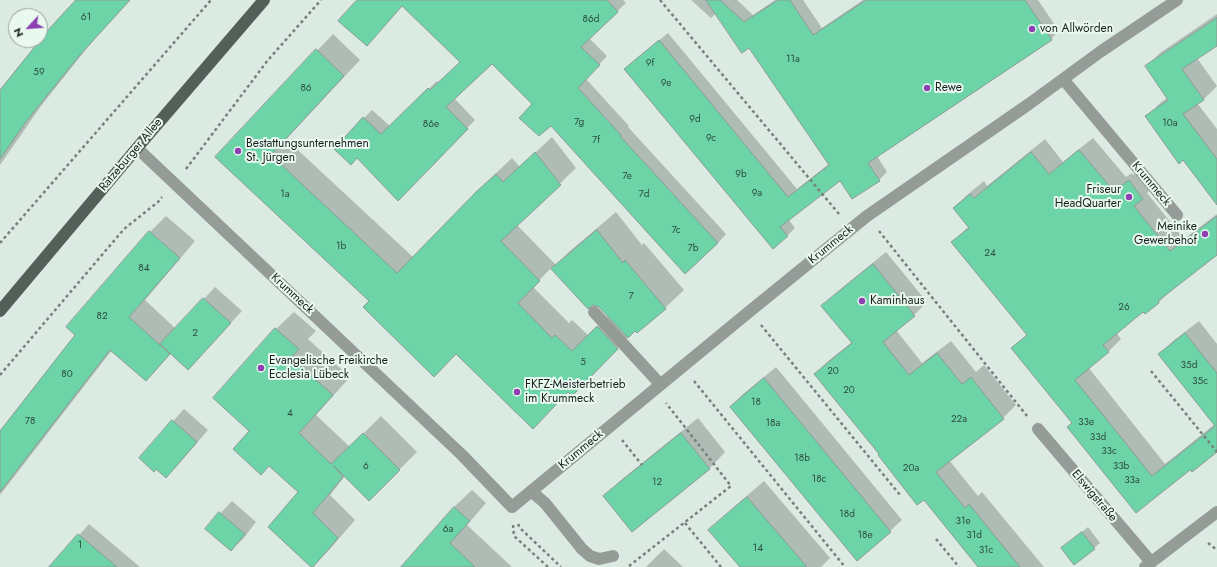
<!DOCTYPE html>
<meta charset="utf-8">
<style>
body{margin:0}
#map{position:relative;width:1217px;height:567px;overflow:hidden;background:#dbebe3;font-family:Jost,sans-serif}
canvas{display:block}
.north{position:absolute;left:8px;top:8px;width:40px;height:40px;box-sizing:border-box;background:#e9f9f0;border:1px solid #96a29b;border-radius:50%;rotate:244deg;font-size:11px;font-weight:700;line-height:16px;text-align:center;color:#191f1c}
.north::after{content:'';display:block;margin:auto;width:14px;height:18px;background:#8d40b1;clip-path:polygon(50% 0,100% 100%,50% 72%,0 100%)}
</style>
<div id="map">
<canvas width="1217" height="567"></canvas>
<div class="north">N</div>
</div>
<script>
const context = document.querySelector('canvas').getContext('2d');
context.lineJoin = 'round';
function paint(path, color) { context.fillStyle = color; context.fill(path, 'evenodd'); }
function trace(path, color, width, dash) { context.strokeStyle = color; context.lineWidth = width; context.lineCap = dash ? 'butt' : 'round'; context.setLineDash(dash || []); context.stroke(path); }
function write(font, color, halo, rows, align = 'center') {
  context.font = font + ' Jost,sans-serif'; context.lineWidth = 4; context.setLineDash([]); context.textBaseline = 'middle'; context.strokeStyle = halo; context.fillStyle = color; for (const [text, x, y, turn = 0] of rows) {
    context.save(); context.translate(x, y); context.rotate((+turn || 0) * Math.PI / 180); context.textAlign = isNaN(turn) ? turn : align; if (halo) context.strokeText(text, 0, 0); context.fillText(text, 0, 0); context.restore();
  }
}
paint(new Path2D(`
 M77,0H130L95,38L41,106L0,165V91Z
 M458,0H623L626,3L589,38L607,56L586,79L629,126L628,127L726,234L718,243L551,125L533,104L492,63L454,98L475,120L398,199L364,118L372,110L390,126L437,81L439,83L461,61Z
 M691,0H737L753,15L775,0H803L822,28L863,0H1038L1059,31L1051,39L877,156L887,172L879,180L852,198L840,180L789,220L795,228L787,236L634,61L668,33L797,189L829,164L749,47L716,13L711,18Z
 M1217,14V44L1197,58L1217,86L1204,99L1197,103L1217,129V203L1184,159L1147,116L1160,103L1168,97L1147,66L1160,53Z
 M333,34L360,60L286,139L413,257L494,175L512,158L520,167L552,137L576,168L517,225L556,265L570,251L616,212L642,245L644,243L684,290L665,308L635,330L588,378L569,391L456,353L370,301L217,157ZM551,268L588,307L593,304L600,306L609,315L589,336L572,320L569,323L533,287Z
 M1093,138L1126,177L1132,173L1133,175L1142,168L1155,185L1147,193L1184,239L1217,214V254L1172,289L1159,302L1145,313L1143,310L1116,332L1121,339L1108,352L1088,367L1165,464L1215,424L1160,354L1173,341L1199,321L1217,344V451L1190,468L1136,512L1073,422L1013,349L1027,334L952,243L969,226L954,208L967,195L984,181L987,186L1045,139L1063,162Z
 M166,216L195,241L145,300L176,329L215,287L242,311L199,357L171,353L146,380L112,350L0,495V433L76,335L150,232Z
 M886,252L927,302L914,315L896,330L922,363L951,341L976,372L984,365L1016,405L1003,418L949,460L978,496L982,492L1044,567H980L924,498L881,454L815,374L828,361L852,342L823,306L836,293Z
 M294,312L316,331L308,339L350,377L316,415L350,447L381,416L417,452L369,500L345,476L330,495L355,520L330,549L312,567L299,492L251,431L276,329Z
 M776,367L902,520L890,531L731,407L742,395Z
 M184,409L208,430L178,465L166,477L156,468L140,458Z
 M698,418L725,452L709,469L605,496L621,480Z
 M764,481L830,558L821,567H742L710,530L726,514Z
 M472,490L486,503L467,525L512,567H402L454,507Z
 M232,501L256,522L243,539L231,550L206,529Z
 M89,524L140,567H67L58,559Z
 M1088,527L1100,543L1094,548H1062Z
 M664,549L683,567H646Z`), '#0003');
const building = new Path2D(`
 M76,0H130L79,56L25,123L0,159V90L49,29Z
 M357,0H607L618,12L581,47L600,65L578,88L621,135L620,136L718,243L685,274L551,126L539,136L519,118L532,104L492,64L446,107L468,129L398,201L357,158L351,165L334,149L363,117L381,134L428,88L430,90L460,62L402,6L367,46L338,21Z
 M706,0H720L744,22L778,0H790L813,35L866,0H1025L1052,40L868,163L880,181L852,199L840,181L780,227L788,236L773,249L624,69L659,40L788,197L829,165L749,48L742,53Z
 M1217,18V46L1182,69L1204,100L1183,114L1217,159V205L1183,160L1179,164L1145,116L1168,100L1145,66Z
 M316,49L344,76L271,155L397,273L477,191L496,174L503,182L535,152L561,185L501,241L540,281L518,303L552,338L555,335L572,351L597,326L618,349L572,396L568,392L533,429L456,354L434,377L363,307L369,301L215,157Z
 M1079,150L1113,190L1118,185L1119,187L1129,180L1143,199L1134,206L1170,251L1217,216V255L1158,301L1159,303L1145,314L1143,312L1103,345L1109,352L1075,380L1152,476L1215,426L1158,354L1185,333L1217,373V452L1192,472L1190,470L1136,513L1067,427L1072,423L1011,348L1027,335L951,242L969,228L953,208L970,194L974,198L1031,152L1049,174Z
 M597,230L623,263L625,260L666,309L637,333L635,331L628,338L599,307L593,305L588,309L551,269Z
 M149,231L180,258L129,317L170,354L146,381L110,350L0,492V431L75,335L66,327Z
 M873,264L915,316L883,342L909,375L937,353L962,384L971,377L1004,419L936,472L965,508L969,504L1020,567H978L924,500L917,505L878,455L879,454L814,374L852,343L821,306Z
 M203,298L231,323L188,370L160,344Z
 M275,328L299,349L291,358L333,395L299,433L331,464L363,433L400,470L369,501L333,465L343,477L313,513L338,538L313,567H311L268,527L298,492L269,466L261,475L233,449L249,431L213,398Z
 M764,378L891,532L857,561L730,407Z
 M172,420L197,442L166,478L156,469L154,472L139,458Z
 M681,433L710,469L632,532L603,496Z
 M747,497L807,567H740L708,530Z
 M454,507L470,521L450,543L475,567H401Z
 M219,512L245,534L231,551L205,529Z
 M1082,532L1095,549L1074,565L1061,548Z
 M78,534L117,567H49Z`);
paint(building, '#6cd4a7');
trace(building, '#8c9b93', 1);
trace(new Path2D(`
 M660,0L839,214
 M186,169L268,60L321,0
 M879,231L1027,416
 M0,243L211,0
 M761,325L900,495
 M1151,371L1217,452
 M0,375L124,229L158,202L162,197
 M694,381L845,567
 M622,440L642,465
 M685,523L721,567
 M518,524L520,528L561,567
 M513,525L514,536L548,567
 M936,539L959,567
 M1208,543L1217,550
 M629,566L731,486L666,403`), '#76817c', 2.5, [3, 3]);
trace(new Path2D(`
 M1063,79L1177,215
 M137,148L462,455L512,507L750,311L867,216L1029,104L1100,52L1177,0
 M594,312L660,384
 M1038,429L1151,562
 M531,491L545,503L582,549L590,556L599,559L613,556
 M1145,567L1217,512`), '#959c98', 12);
trace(new Path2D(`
 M0,311L137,148L264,0`), '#535f59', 12);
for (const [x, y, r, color] of [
 [1032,29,4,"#8d40b1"],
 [927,88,4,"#8d40b1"],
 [238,151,4,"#8d40b1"],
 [1129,197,4,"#8d40b1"],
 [1205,234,4,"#8d40b1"],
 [862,301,4,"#8d40b1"],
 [261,368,4,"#8d40b1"],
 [517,392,4,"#8d40b1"]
]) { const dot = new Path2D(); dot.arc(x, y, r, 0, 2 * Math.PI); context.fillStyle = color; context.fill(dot); trace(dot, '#e9f9f0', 1.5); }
write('10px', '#2e4c3f', null, [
 ["61",86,18],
 ["86d",591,20],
 ["11a",793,60],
 ["9f",650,64],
 ["59",39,73],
 ["9e",666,84],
 ["86",306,89],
 ["9d",695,120],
 ["7g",579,123],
 ["10a",1170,124],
 ["86e",431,125],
 ["9c",711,139],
 ["7f",596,141],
 ["9b",741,175],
 ["7e",627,177],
 ["9a",757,194],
 ["1a",285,195],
 ["7d",644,195],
 ["7c",676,231],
 ["1b",341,247],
 ["7b",693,249],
 ["24",990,254],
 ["84",144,269],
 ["7",631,297],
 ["26",1124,308],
 ["82",102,317],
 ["2",195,334],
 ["5",583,363],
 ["35d",1189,366],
 ["20",833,372],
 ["80",67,375],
 ["35c",1200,382],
 ["20",849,391],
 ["18",756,403],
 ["4",290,414],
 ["22a",959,420],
 ["78",30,422],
 ["33e",1086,423],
 ["18a",773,424],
 ["33d",1098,438],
 ["33c",1109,452],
 ["18b",802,459],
 ["6",366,467],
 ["33b",1121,467],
 ["20a",911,469],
 ["18c",819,480],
 ["33a",1132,481],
 ["12",657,483],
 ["18d",847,515],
 ["31e",963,522],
 ["6a",448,530],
 ["18e",865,536],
 ["31d",974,536],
 ["1",80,546],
 ["14",758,549],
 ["31c",986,551]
]);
write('12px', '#191f1c', '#e9f9f0', [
 ["von Allwörden",1040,29],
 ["Rewe",935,88],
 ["Bestattungsunternehmen",246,144],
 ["St. Jürgen",246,158],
 ["Friseur",1121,190,"right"],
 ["HeadQuarter",1121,204,"right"],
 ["Meinike",1197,227,"right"],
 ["Gewerbehof",1197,241,"right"],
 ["Kaminhaus",870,301],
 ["Evangelische Freikirche",269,361],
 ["Ecclesia Lübeck",269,375],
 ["FKFZ-Meisterbetrieb",525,385],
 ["im Krummeck",525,399]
], 'left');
write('12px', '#191f1c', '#e9f9f0', [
 ["Ratzeburger Allee",131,155,-50],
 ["Krummeck",1151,184,50],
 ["Krummeck",831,245,-39],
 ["Krummeck",292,294,43],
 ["Krummeck",581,450,-40],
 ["Elswigstraße",1094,496,50]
]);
</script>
